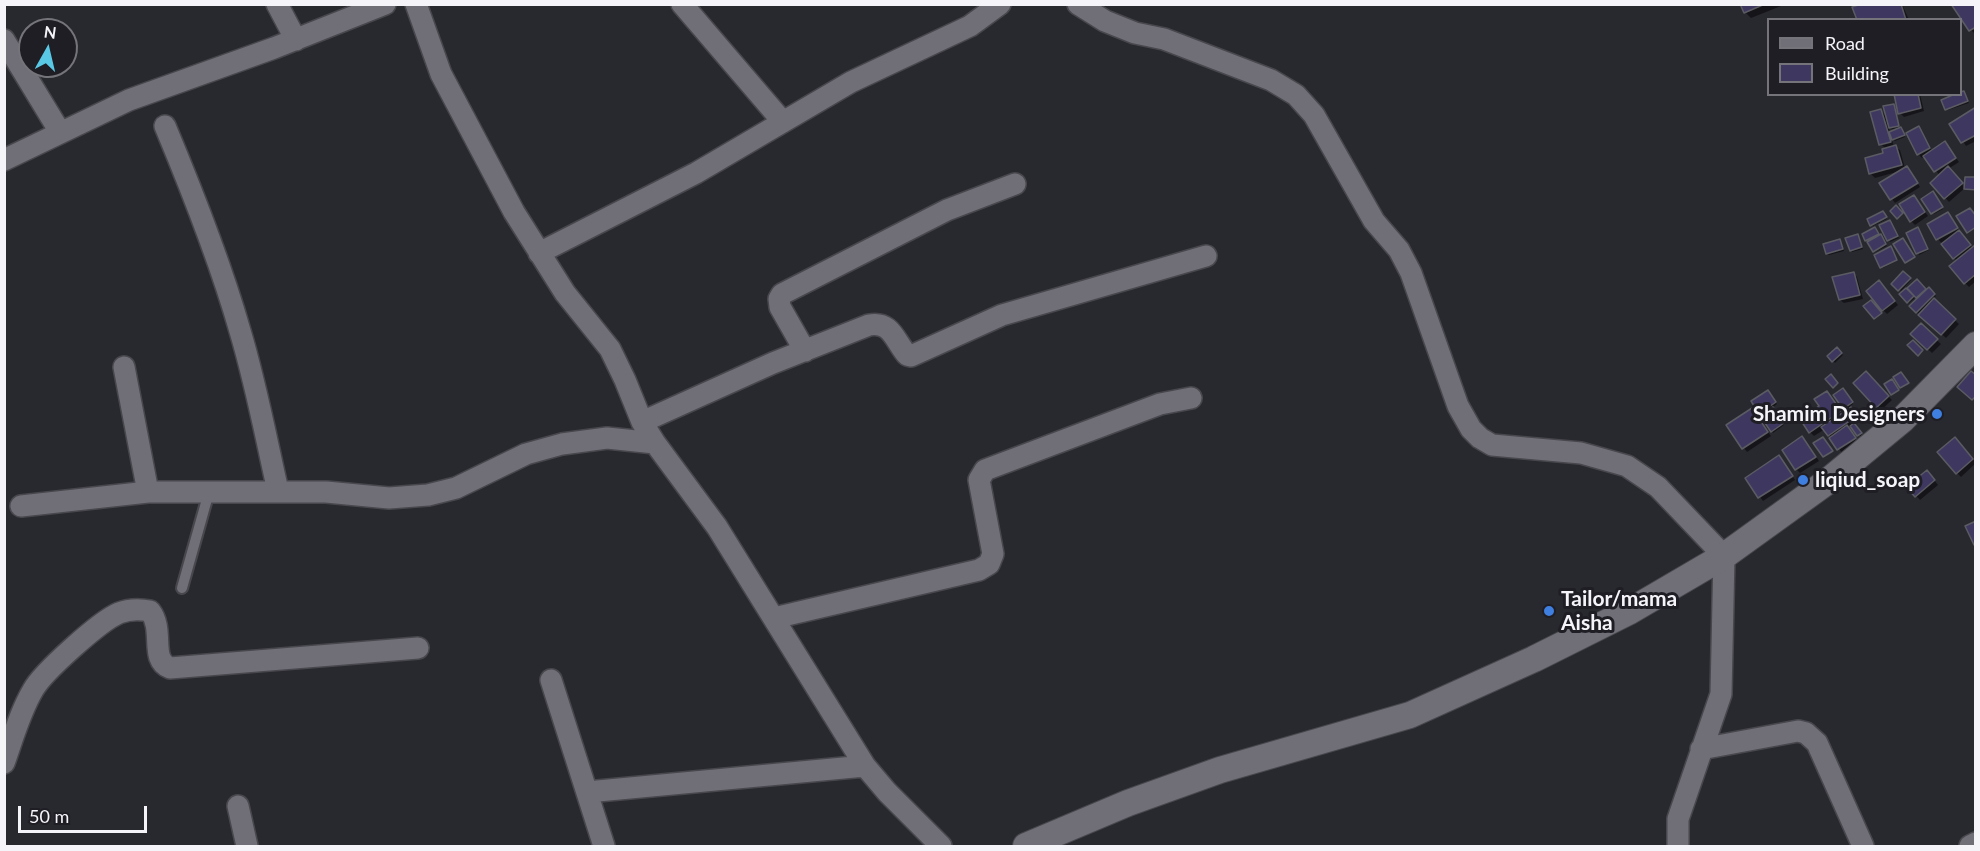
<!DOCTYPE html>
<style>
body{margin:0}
#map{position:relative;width:1980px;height:851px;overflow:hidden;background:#28282f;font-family:Lato,sans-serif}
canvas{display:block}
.frame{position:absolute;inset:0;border:6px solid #f4f4f9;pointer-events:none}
.legend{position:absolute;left:1767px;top:18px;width:195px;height:78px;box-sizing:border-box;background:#1f1e25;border:2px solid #74747a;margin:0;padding:8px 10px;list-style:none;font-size:18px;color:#f4f4f9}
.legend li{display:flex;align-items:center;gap:12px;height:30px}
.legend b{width:30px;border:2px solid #74747a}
.north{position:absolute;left:18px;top:18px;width:60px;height:60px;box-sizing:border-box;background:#1f1e25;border:2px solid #74747a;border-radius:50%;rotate:8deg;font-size:16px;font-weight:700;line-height:24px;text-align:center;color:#f4f4f9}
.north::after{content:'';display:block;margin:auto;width:21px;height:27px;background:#59c8e5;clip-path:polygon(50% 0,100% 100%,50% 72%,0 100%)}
.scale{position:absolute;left:18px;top:806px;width:129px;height:27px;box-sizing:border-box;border:3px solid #f4f4f9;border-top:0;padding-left:8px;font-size:18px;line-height:21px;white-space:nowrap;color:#f4f4f9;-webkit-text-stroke:4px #1f1e25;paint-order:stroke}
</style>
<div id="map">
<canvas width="1980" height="851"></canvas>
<div class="frame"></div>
<ul class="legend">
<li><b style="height:8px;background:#706f78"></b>Road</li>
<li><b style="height:16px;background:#3e3861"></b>Building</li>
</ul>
<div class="north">N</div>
<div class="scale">50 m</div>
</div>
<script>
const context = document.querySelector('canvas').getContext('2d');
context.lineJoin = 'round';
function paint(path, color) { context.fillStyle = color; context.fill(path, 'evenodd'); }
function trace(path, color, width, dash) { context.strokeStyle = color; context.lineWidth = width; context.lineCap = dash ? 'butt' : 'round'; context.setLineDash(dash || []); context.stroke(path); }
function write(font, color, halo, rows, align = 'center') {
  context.font = font + ' Lato,sans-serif'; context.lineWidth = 6; context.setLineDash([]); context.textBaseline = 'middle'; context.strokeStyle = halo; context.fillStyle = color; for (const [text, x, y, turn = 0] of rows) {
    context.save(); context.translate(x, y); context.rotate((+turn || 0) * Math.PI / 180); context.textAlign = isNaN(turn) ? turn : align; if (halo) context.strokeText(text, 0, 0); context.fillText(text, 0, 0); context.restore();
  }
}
paint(new Path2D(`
 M1742,4H1786L1751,18L1745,12Z
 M1888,4H1902L1909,20H1858Z
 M1953,4H1976V35L1971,30Z
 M1964,92L1969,103L1948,110L1947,109Z
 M1899,94H1920L1924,111L1904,117L1900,113Z
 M1893,105L1900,129L1905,137L1895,141L1891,137L1894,147L1900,150L1905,168L1910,171L1920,187L1895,203L1881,184L1900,171L1875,178L1871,174L1867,159L1885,154L1886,149L1881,144V111L1888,118ZM1888,125L1892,129L1899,128L1900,129L1890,133Z
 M1976,109V141L1966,146L1951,124Z
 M1919,128L1932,151L1948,147L1959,162L1948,169L1966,189L1976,179V191L1968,190L1965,188L1949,202L1932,183L1940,176L1925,156L1922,158L1918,154Z
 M1934,195L1943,209L1934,214L1933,213Z
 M1914,196L1928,216L1915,225L1911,221Z
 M1885,214L1887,219L1873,226L1871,225Z
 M1948,214L1973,249L1976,247V281L1969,287L1965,283L1957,261L1938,239L1929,224Z
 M1891,223L1899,238L1890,242L1885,233Z
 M1919,231L1929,250L1919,255L1908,234Z
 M1879,235L1887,246L1875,252L1868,241Z
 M1859,238L1863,249L1852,252L1851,250Z
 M1841,242L1844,251L1829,255L1827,254L1825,245Z
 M1892,250L1897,261L1883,268L1881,267Z
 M1853,273L1857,277L1863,299L1844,303L1840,300Z
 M1903,273L1911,280L1901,291L1893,284Z
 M1917,281L1926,292L1929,289L1936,296L1932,299L1959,324L1946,338L1911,307L1919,299L1917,296L1909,303L1901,294Z
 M1883,286L1898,305L1887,314L1883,310Z
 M1921,325L1941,344L1932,353L1912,334Z
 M1837,349L1843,355L1835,363L1829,356Z
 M1866,373L1892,400L1880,411L1855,383Z
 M1845,391L1853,404L1849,407L1859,421L1854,424L1862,435L1860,436L1852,425L1848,428L1858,442L1842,453L1825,429L1814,436L1810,432L1821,406L1831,397L1843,414L1847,411L1844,408Z
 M1769,393L1777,404L1772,408L1784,425L1773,433L1760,413Z
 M1752,410L1771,436L1747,452L1744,448Z
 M1806,442L1819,461L1800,473L1796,469Z
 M1959,443L1976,463L1961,477L1957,473Z
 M1782,461L1795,480L1763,501L1760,497Z
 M1931,476L1938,485L1920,500L1909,488Z`), '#0007');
const building = new Path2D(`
 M1740,4H1765L1744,13Z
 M1861,4H1901L1906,20H1857L1852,7Z
 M1951,4H1976V27L1969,31Z
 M1964,91L1968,101L1945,110L1941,100L1955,94H1960V92Z
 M1894,94H1918L1921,108L1898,114Z
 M1894,104L1899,126L1889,128L1883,106Z
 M1976,107V135L1961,143L1949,124Z
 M1881,109L1891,142L1879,145L1870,112Z
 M1919,126L1930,148L1917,155L1906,133Z
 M1901,127L1905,135L1892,140L1889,132Z
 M1945,141L1956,158L1934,172L1923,156Z
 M1896,145L1902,165L1869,174L1865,158L1883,153L1882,149Z
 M1907,166L1918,183L1890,200L1879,183Z
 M1948,166L1963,183L1944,199L1930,183Z
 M1965,177H1976V190L1964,189Z
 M1933,191L1943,207L1931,214L1921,199Z
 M1914,195L1925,212L1910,222L1899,204Z
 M1896,205L1903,213L1897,219L1890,211Z
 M1970,208L1976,216V227L1967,233L1956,216Z
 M1883,211L1887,217L1870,226L1867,219Z
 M1948,212L1958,228L1936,240L1927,224Z
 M1890,220L1898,236L1887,241L1879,225Z
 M1875,227L1879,234L1865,241L1862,234Z
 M1918,227L1928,249L1916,254L1906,233Z
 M1959,230L1971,245L1953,259L1941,244Z
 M1858,234L1862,247L1850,251L1845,238Z
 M1881,234L1886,244L1873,252L1867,242Z
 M1903,238L1915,257L1905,263L1893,244Z
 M1840,239L1843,249L1826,254L1823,244Z
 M1975,245L1976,274L1964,284L1949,266Z
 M1891,246L1897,260L1880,268L1874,255Z
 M1903,271L1911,278L1898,291L1891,284Z
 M1854,272L1860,295L1839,300L1832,277Z
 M1917,279L1926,289L1916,298L1907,288Z
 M1879,280L1895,301L1882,311L1866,291Z
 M1929,287L1935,294L1916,313L1909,306Z
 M1906,288L1914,296L1907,303L1899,294Z
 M1934,298L1956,319L1941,335L1918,315Z
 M1871,300L1882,313L1874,319L1863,306Z
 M1921,323L1938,339L1927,350L1910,334Z
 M1913,340L1923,350L1918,356L1907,345Z
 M1837,347L1842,353L1832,362L1827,356Z
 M1866,371L1889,396L1876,408L1853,383Z
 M1971,371L1976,375V396L1972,400L1957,387Z
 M1901,372L1909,383L1900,388L1893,377Z
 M1831,374L1838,383L1833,388L1825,379Z
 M1892,379L1899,390L1891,395L1884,384Z
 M1843,388L1853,402L1843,409L1833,395Z
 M1768,390L1776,402L1759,414L1751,401Z
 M1827,391L1841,411L1809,433L1800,419L1819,406L1814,399Z
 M1773,407L1777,413L1764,422L1760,415Z
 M1851,407L1857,416L1828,436L1821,427Z
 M1752,408L1768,432L1742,449L1726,425Z
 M1778,414L1784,423L1771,432L1765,423Z
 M1854,423L1862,433L1857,436L1850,426Z
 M1847,425L1856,438L1837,450L1829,438Z
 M1802,436L1816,457L1795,470L1782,450Z
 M1823,437L1833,451L1823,457L1813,443Z
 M1955,437L1973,459L1956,474L1937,452Z
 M1779,455L1793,476L1758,498L1745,478Z
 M1927,470L1935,480L1915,497L1906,487Z
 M1976,521V544L1974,545L1965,526Z`);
paint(building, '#3e3861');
trace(building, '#5b5b63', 1.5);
const service = new Path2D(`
 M182,588L209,492`);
const minor = new Path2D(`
 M277,4L296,40
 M416,4L441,74L514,212L565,293L610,349L625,380L642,422L655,443L717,527L865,766L887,792L941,846
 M682,4L783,122
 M1078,4L1105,21L1135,33L1164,39L1271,80L1296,95L1314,115L1374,221L1399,250L1411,273L1458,406L1471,429L1480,438L1492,445L1581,453L1627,466L1658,487L1724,556L1721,694L1678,819V846
 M4,40L60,132
 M165,126C193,193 220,261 240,331C256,384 266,438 278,491
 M4,160L129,100L274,48L385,4
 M539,253L696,173L851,82L970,26L1000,4
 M805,351L780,307L779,299L782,294L947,210L1015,184
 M124,367L148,492
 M642,422L773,363L869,325C891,321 894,339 907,355L911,356L1002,315L1206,256
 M21,506L148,492H326L389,498L428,495L456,488L526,454L562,444L607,438L655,443
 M774,618L979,570L989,564L993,554L979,480L985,470L1160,404L1191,398
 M551,680L604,846
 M1701,749L1798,731L1806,733L1817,743L1863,846
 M4,763C13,738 20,712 33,690C43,672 100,621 119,613C129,609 140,609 150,611C165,630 149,660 170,668L418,648
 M587,792L865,766
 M238,806L247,846
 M1970,846L1976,843`);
const tertiary = new Path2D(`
 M1026,846L1128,803L1220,770L1410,715L1534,659L1630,611L1724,556L1828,481L1902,420L1976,345`);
trace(service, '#47474d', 14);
trace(minor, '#47474d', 24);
trace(tertiary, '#47474d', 28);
trace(service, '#706f78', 10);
trace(minor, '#706f78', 21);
trace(tertiary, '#706f78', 26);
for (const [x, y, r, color] of [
 [1937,414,6,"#3f7fe0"],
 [1803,480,6,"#3f7fe0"],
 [1549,611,6,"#3f7fe0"]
]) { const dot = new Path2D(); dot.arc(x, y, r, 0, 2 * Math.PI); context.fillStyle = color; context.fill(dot); trace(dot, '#1f1e25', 2); }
write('bold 21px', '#f4f4f9', '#1f1e25', [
 ["Shamim Designers",1925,414,"right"],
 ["liqiud_soap",1815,480],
 ["Tailor/mama",1561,599],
 ["Aisha",1561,623]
], 'left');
</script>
